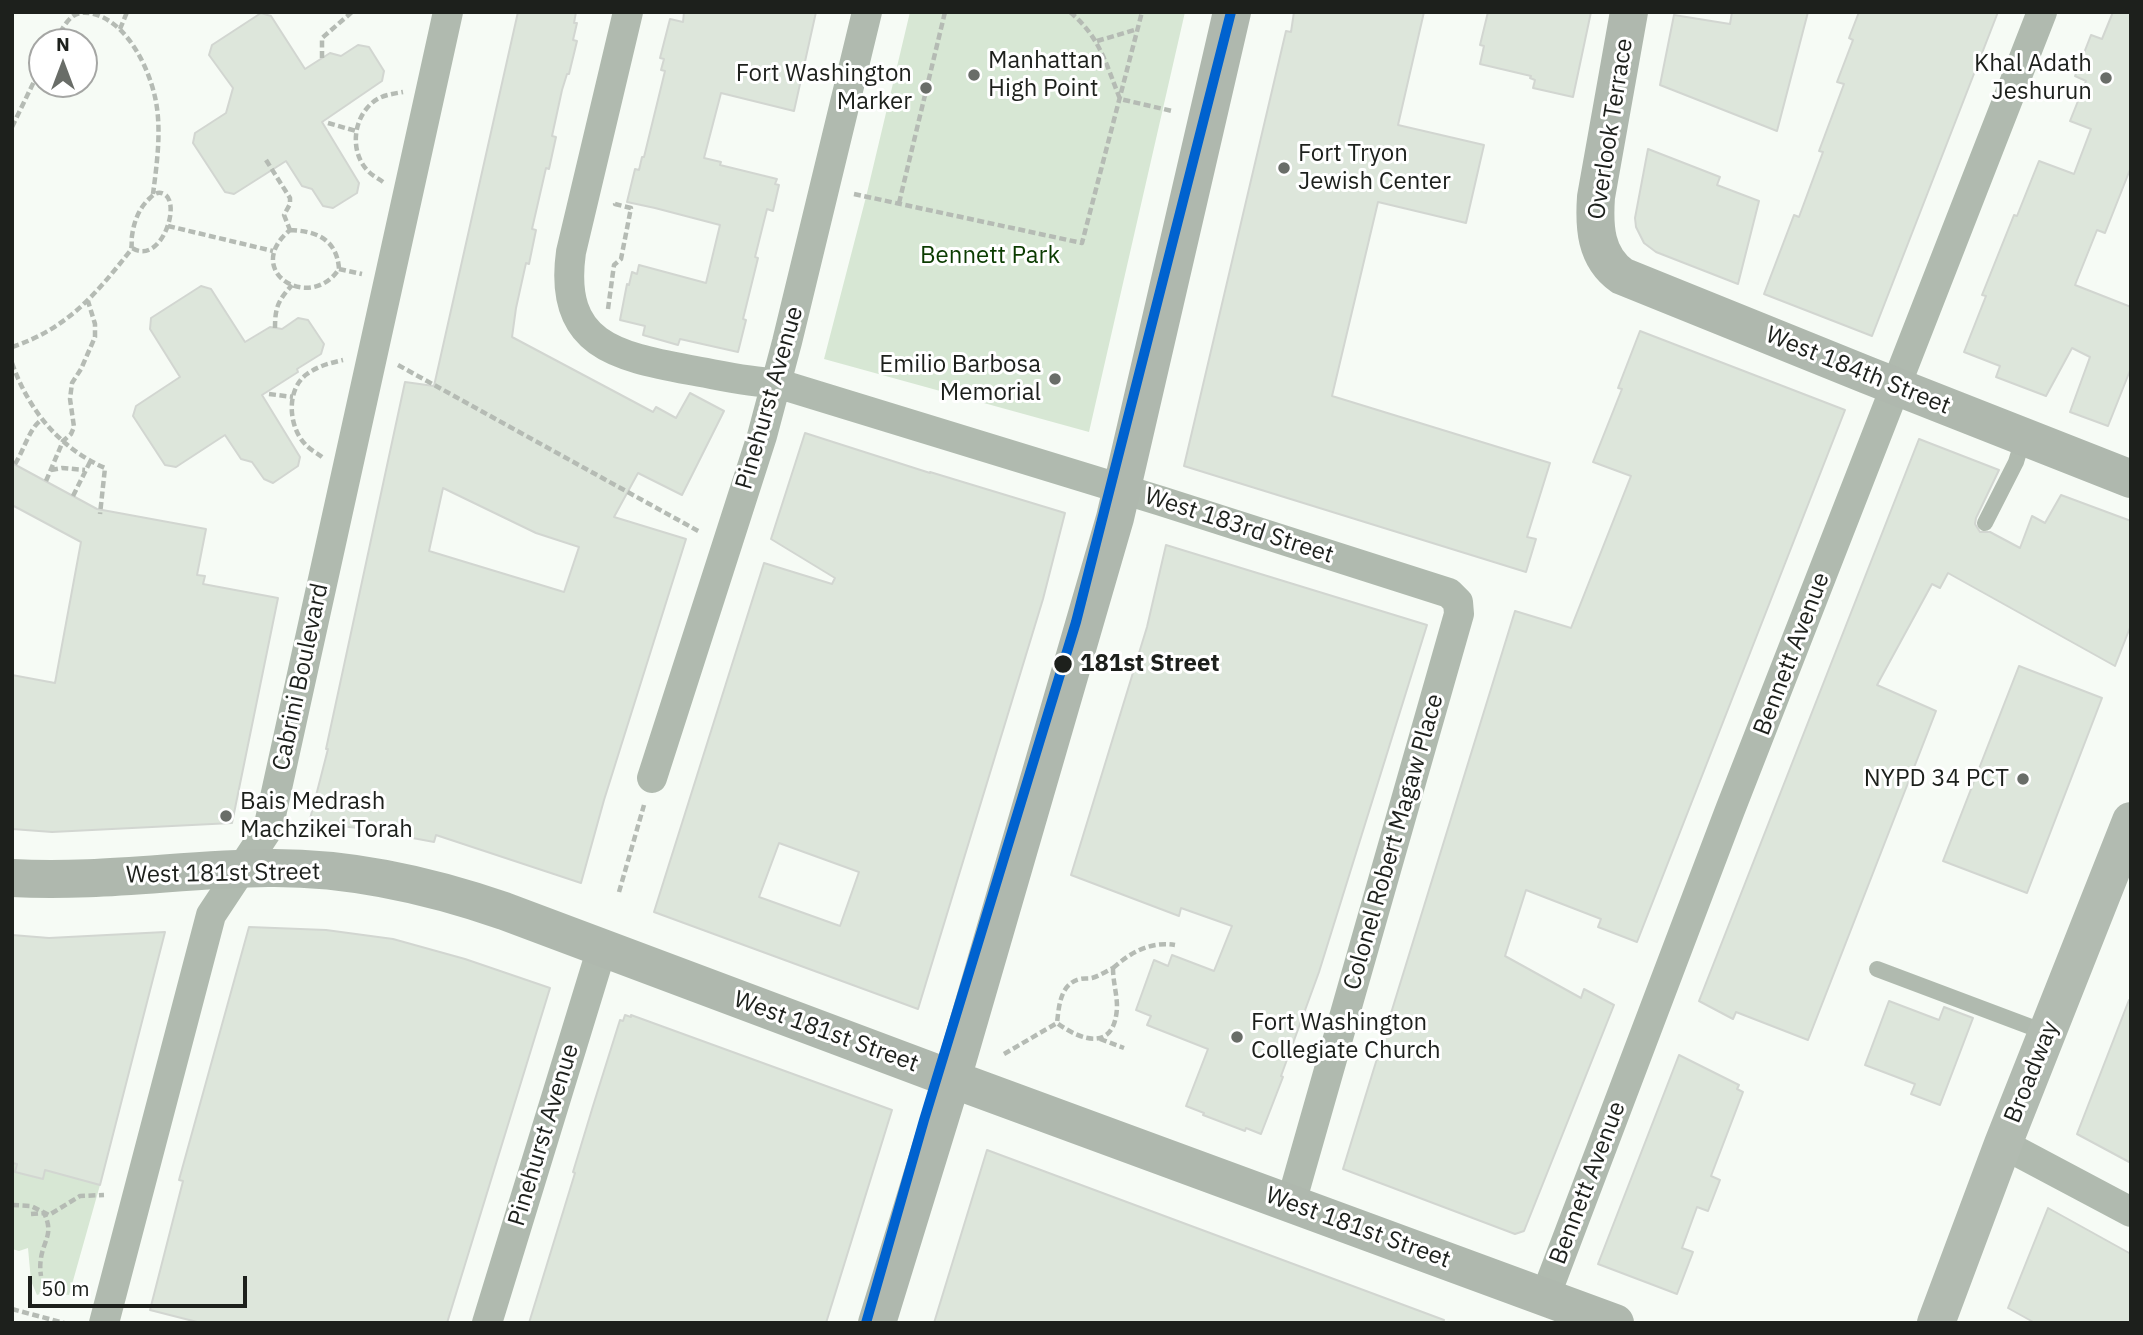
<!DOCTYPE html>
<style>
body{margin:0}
#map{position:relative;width:2143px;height:1335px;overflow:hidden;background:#f6fbf5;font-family:"IBM Plex Sans",sans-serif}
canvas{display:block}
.frame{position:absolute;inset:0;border:14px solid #1d201c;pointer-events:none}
.north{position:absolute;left:28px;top:28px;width:70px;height:70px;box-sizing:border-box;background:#fff;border:2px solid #a5a6a4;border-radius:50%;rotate:0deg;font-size:19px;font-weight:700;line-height:28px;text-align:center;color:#1d201c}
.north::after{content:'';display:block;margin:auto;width:24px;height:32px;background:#696d68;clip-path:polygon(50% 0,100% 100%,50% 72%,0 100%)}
.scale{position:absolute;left:28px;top:1276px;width:219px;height:32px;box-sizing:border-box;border:4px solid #1d201c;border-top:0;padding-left:9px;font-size:21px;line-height:24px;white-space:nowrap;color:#1d201c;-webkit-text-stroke:5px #fff;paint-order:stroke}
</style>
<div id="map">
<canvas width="2143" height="1335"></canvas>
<div class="frame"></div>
<div class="north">N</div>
<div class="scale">50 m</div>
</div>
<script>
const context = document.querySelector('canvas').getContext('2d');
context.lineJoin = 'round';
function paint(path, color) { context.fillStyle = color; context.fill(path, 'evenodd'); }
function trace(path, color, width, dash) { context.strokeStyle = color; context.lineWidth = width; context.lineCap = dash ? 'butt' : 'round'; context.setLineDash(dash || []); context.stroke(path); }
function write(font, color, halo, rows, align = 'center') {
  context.font = font + ' "IBM Plex Sans",sans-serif'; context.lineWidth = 6; context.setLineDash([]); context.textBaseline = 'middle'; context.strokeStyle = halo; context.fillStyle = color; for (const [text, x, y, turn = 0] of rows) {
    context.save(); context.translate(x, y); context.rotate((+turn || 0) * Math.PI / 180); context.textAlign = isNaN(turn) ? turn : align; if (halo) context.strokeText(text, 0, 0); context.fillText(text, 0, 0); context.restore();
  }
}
paint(new Path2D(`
 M910,12H1185L1089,432L824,359L866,197Z
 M47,1162L100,1185L69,1295L47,1291L37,1295L31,1281L28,1248L19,1251L12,1249V1163L17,1164L15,1172L43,1179Z`), '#d7e7d4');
const building = new Path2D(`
 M518,12H576L574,23H577L573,40L577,41L569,74H567L562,90L552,136L556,137L549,169L546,168L532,229L536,230L529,264L526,263L516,308L512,337L653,412L656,407L676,418L690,393L724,411L682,495L638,473L614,517L686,539L604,800L581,883L436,835L434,842L359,828L309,823L328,749H326L405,382L434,386ZM443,488L536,533L579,547L564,592L429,551Z
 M684,12H816L794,111L721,93L704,158L721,162L720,165L777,179L775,184L779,185L773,211L767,209L755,257L758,258L743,319L746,320L738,352L680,339L678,345L643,335L645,326L620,320L627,284L629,285L632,272L637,274L639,265L706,283L720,225L655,208L627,202L635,169L639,170L642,157H644L655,112L665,71L661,70L664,59L660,58L670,19L683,22Z
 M1294,12H1424L1398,125L1484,145L1466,223L1378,202L1332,396L1550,463L1527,537L1536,539L1526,572L1184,466L1286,31L1291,32Z
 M1488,12H1591L1573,97L1533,88L1535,80L1530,78L1531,76L1480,64L1484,46L1480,45Z
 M1732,12H1808L1777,131L1660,85L1674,15L1730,24Z
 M1859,12H1998L1872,336L1764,294L1794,215L1799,217L1823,152L1819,151L1844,84L1837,82L1853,40L1849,38Z
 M2113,12H2131V167L2105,233L2097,230L2075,285L2131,307V368L2108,426L2070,412L2090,357L2072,348L2046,396L1996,377L2000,366L1964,352L1986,296L1982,295L2014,215L2017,216L2039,161L2074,174L2091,129L2070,121L2086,81L2075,76L2091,35L2102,39Z
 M261,13L271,16L305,69L330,53L341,56L358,45L369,47L384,71L382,81L322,122L359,183L357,193L333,208L323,206L312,189L302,186L286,161L234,194L225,192L193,143L195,133L226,113L233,88L209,55L212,45Z
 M1648,149L1720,177L1717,185L1759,201L1738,284L1656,252L1644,243L1636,227L1635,218Z
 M201,286L211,289L245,342L270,327L282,329L298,318L308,320L324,344L321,354L297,369L298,372L262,395L300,457L298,466L273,483L264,479L252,462L241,459L225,435L176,467L165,465L133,416L136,406L180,377L150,329L151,318Z
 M1640,331L1845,410L1637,942L1598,927L1601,919L1526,890L1505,956L1581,998L1584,989L1614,1005L1524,1231L1515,1234L1343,1169L1515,611L1571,628L1631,476L1593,462L1622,389L1618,388Z
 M805,433L930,473V472L1065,513L1043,599L918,1009L654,912L764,563L832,584L835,578L771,539ZM779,843L859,872L840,926L759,897Z
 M1919,439L1999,470L1976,518L1975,524L1980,532H1990L2020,548L2032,516L2045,523L2061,495L2131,521V625L2115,666L1948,573L1940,588L1932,584L1877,685L1936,711L1808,1040L1736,1012L1733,1019L1699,1001Z
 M12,463L97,509L206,529L197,575L205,576L203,584L278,598L232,823L52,832L12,829V675L55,683L81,542L12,505Z
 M1166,545L1427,625L1319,972L1281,1076L1283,1077L1261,1134L1246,1128L1245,1131L1203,1115L1204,1113L1186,1106L1208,1049L1147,1025L1151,1016L1136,1010L1154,960L1168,966L1172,955L1214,971L1232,926L1181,908L1179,916L1071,875L1147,627Z
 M2019,666L2102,698L2027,893L1943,861Z
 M249,927L326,930L393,939L465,959L550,988L447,1323H201L150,1310L183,1181L179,1180Z
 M165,932L100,1185L45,1170L43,1179L15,1172L17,1164L12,1163V935L49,938Z
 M2129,1000H2131V1163L2077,1134Z
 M1889,1001L1939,1020L1944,1007L1973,1018L1940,1105L1911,1094L1915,1084L1865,1065Z
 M625,1015L631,1017V1015L892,1110L826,1323H529L575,1173L573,1172L593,1106L620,1020L623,1021Z
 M1679,1055L1739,1085L1737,1089L1743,1092L1711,1176L1720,1180L1708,1211L1697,1207L1682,1248L1693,1252L1677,1294L1598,1264Z
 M987,1150L1444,1320L1443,1323H934Z
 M2048,1208L2131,1254V1323H2035L2008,1308Z`);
paint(building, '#dde6db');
trace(building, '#d2d6d1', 2);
trace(new Path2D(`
 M1070,12C1100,37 1106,64 1120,99L1172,111
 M120,29L127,12
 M1097,41L1138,29
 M55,42C60,33 65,22 73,16C80,12 86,12 94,14C127,23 148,66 155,97C162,128 157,163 153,194
 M322,58V38L352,12
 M328,123L356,131
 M12,127L42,65
 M266,160L290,198V204L284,215L290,230
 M383,182C379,179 373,176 369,172C350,154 352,120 372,103C381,95 392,94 403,92
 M854,194L1082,243L1142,12
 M899,203L945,12
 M168,226L273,251
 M290,230C316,231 337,239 339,269C310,313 241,271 290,230Z
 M339,269L362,274
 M608,309L614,265L621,259L631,208L615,204L616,201
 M275,328C275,307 278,301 292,285
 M12,347C67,329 96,294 130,251C133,246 131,241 132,236C134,221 139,208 150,198C154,194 158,191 164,194C182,203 161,266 132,248
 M12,363C28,409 59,448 105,468L100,514
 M398,365L700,532
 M269,394L293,397
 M322,457C317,453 309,449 305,444C288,426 286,389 307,374C318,366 330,363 343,360
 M15,464C24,450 29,429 41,420
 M51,470L62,468L85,470
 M46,481L63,441L71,434L74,427L70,399L72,383L81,369L95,337V324L88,301
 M73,496L91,460
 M619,892L644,805
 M1113,968C1113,982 1117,994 1117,1007C1115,1051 1083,1042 1057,1023C1059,1006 1060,984 1080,979C1084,978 1088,979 1092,978C1099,976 1107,971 1113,968Z
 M1113,968C1131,952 1151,941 1175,945
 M1100,1039L1124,1048
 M1004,1054L1057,1023
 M12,1205L31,1206L49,1215L80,1196L104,1195
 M31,1214L44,1213C54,1234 44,1239 41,1258C40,1264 40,1270 41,1276
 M12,1309L64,1323`), '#b5bbb4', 4.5, [7, 3.5]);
trace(new Path2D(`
 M1985,523L2016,462L2024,436
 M1877,969L2047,1033`), '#b0baaf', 16);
trace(new Path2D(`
 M628,12L571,252C558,345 616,356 690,370C719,375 747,382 776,383L1161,501L1449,593L1458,602L1459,614L1291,1203
 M652,778L762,436L787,342L867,12
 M2003,1144L2131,1212
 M1545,1297L1730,810L2042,12
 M104,1323L211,915L268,829L448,12
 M487,1323L602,948`), '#b0baaf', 30);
trace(new Path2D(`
 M1629,12L1596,197C1594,226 1595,257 1622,276L1867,375L2131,479
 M12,878C98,883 183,869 268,868C348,867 429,885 504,911L952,1079L1615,1323
 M877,1323L952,1079L1115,518L1232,12`), '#afb8ae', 38);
trace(new Path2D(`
 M1936,1323L2003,1144L2131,821`), '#b2bbb1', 38);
trace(new Path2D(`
 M866,1323L924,1120L1076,622L1231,12`), '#0062cf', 10);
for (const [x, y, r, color] of [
 [974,75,7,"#696d68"],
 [2106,78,7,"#696d68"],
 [926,88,7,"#696d68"],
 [1284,168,7,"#696d68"],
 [1055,379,7,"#696d68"],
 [1063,664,10,"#1d201c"],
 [2023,779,7,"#696d68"],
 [226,816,7,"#696d68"],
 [1237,1037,7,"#696d68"]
]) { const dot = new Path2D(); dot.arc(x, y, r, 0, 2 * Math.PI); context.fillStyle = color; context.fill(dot); trace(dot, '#fff', 2.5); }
write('24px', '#1d201c', '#fff', [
 ["Manhattan",988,61],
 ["High Point",988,89],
 ["Khal Adath",2092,64,"right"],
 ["Jeshurun",2092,92,"right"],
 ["Fort Washington",912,74,"right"],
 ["Marker",912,102,"right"],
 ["Fort Tryon",1298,154],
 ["Jewish Center",1298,182],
 ["Emilio Barbosa",1041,365,"right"],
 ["Memorial",1041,393,"right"],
 ["NYPD 34 PCT",2009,779,"right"],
 ["Bais Medrash",240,802],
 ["Machzikei Torah",240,830],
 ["Fort Washington",1251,1023],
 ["Collegiate Church",1251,1051]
], 'left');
write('24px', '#1d201c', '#fff', [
 ["Overlook Terrace",1611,129,-81],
 ["West 184th Street",1858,371,22],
 ["Pinehurst Avenue",770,398,-74],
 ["West 183rd Street",1239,526,18],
 ["Bennett Avenue",1792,654,-69],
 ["Cabrini Boulevard",301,677,-78],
 ["Colonel Robert Magaw Place",1394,842,-74],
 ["West 181st Street",223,874,-1],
 ["West 181st Street",826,1032,20],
 ["Broadway",2032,1072,-68],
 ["Pinehurst Avenue",544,1135,-73],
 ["Bennett Avenue",1588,1183,-69],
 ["West 181st Street",1358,1228,20]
]);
write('24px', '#0b3c01', '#fff', [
 ["Bennett Park",990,256]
]);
write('bold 24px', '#1d201c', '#fff', [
 ["181st Street",1080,664]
], 'left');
</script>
